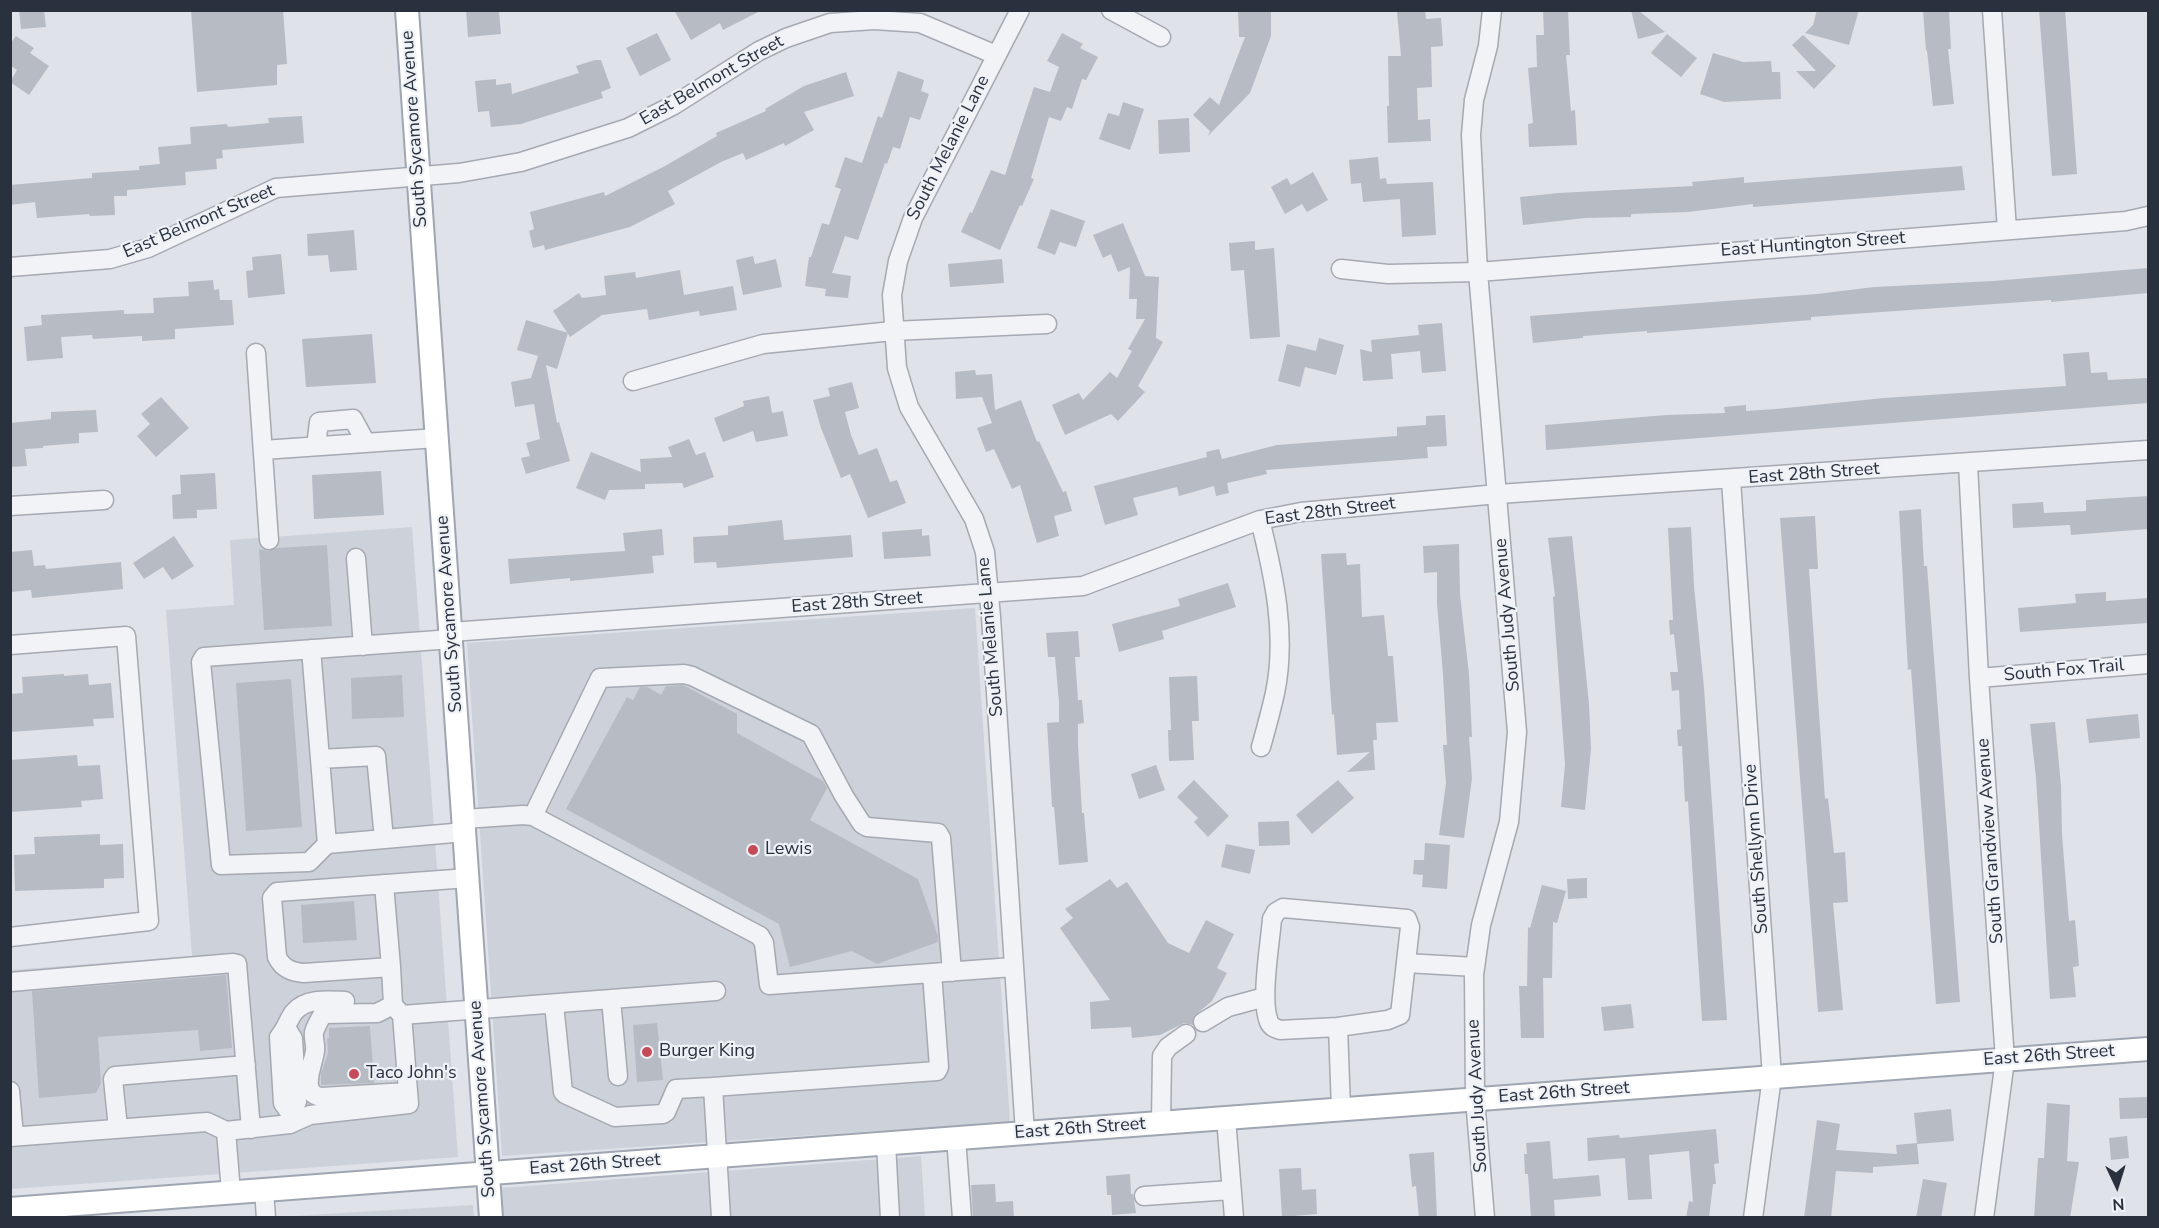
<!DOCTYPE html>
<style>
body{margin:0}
#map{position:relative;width:2159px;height:1228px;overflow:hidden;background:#dfe2e8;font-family:"Nunito Sans",sans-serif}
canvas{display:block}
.frame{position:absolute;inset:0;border:12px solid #29303e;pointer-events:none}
.north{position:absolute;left:2087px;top:1156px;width:60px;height:60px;-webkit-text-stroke:4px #eef1f5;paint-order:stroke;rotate:176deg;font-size:16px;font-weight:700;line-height:24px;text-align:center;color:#29303e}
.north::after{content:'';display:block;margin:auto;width:21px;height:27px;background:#29303e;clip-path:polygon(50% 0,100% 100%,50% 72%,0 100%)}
</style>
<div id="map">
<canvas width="2159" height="1228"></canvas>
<div class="frame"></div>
<div class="north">N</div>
</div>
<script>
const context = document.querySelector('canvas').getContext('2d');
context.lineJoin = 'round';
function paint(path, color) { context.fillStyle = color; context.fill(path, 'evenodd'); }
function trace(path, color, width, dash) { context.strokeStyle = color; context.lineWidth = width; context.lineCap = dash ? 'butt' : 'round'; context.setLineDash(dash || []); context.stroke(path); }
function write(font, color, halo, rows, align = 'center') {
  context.font = font + ' "Nunito Sans",sans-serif'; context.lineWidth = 4.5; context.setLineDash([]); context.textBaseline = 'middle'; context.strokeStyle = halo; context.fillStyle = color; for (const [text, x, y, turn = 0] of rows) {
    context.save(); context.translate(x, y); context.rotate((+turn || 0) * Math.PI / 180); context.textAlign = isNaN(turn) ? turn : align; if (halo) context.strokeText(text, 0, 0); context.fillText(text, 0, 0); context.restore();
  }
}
paint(new Path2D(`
 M412,527L458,1157L11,1189V970L192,956L166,610L234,605L230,540Z
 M975,608L1010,1122L502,1156L467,643Z
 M921,1156L925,1217H503L501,1188Z
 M473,1205L474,1217H277Z`), '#cdd1d9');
paint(new Path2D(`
 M19,10H44L46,27L21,29Z
 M191,10H283L287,64L277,65V85L197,92Z
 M466,10L499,11L501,34L468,37Z
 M674,10H762L723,30L720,23L691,40Z
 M1238,10H1271V36L1250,93L1208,136L1210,131L1193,115L1210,97L1219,105L1245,37H1239Z
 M1425,10L1426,19L1441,18L1443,46L1431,47L1432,87L1417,88L1418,120L1430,119L1431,141L1388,143L1387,106H1389L1388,56H1401L1397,12Z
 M1543,10H1568L1570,55H1566L1571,111L1575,110L1577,145L1529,147L1528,124L1533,123L1528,68L1537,67L1536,35H1544Z
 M1631,10H1638L1665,32L1638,39Z
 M1817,10H1859L1849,45L1805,33L1813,25Z
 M1923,10H1949L1951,49H1948L1954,104L1933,106L1927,50L1926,51Z
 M2039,10H2065L2077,174L2052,176Z
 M657,33L671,60L640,76L626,48Z
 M1062,33L1083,44L1080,48L1098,57L1086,80L1082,79L1072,109L1067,107L1061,121L1049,117L1031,178L1034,179L1022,206L1020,205L1000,250L961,232L970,212L972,213L991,170L1005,175L1034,87L1050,92L1059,67L1047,61Z
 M1667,34L1697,58L1681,77L1651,53Z
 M1803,35L1836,66L1814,89L1796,71H1816L1792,45Z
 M16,36L34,48L30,53L49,66L29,95L10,82L17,70L10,65V44Z
 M1713,53L1743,62L1771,61L1772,72H1780L1781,99L1724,102L1700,94Z
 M595,60H601L611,88L601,92L603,98L521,124L491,127L489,111L478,112L475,81L496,79V85L511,83L512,94L579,73L576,66Z
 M898,71L924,80L921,91L929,94L920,120L910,117L900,149L893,147L887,164L885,163L858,240L845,236L832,273L851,276L848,298L825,296L826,289L805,286L809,257H811L822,223L829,225L841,189L835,187L845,157L862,163L878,116L882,118Z
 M846,72L854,96L804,112L814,130L785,146L784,143L746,160L743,153L721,162L668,191L675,204L630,227L545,250L544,245L533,248L529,231L534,229L530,212L604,192L605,196L665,166L717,136L716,133L766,111L765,109L804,86Z
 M1123,102L1144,109L1130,150L1099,139L1108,113L1119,116Z
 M302,116L304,143L222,150L223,158L216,159L217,169L185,172L186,185L127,190V196H114L115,215L90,216L89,214L37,218L35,202L10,205V185L92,178V173L139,170V166L160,164L158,147L191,144L190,127L227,124L228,127L269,123L268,118Z
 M1189,118L1190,152L1159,154L1158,120Z
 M1378,157L1380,179L1386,178L1387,184L1433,182L1436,235L1402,237L1400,199L1363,202L1361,183L1351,184L1349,160Z
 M1962,166L1965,190L1753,207V204L1688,212L1631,214V217L1585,218L1523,225L1520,197L1559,193L1693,186L1692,182L1744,177V183Z
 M1313,172L1328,200L1307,212L1302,204L1285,214L1271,187L1287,178L1291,185Z
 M1051,209L1085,221L1076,247L1060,242L1055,255L1037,248Z
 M1123,223L1145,276L1159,277L1156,338L1163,342L1138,386L1145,392L1118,421L1111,414L1065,435L1052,405L1079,393L1083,400L1110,372L1117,378L1132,351L1128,349L1145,319H1136L1137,299H1129L1130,267L1118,272L1111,254L1103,258L1093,235Z
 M354,230L357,270L330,272L328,255L308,256L307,234Z
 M1255,241V250L1274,248L1280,337L1250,339L1244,270L1231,271L1229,243Z
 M281,254L285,294L248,298L246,271L253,270L252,257Z
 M753,256L755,264L776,259L782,287L743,295L736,260Z
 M1002,259L1004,283L950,287L948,264Z
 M2148,268V293L2051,302V300L1811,317V320L1647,333V331L1583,336V338L1533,343L1530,316L1817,294L1874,287L1993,281Z
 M680,270L684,295L733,286L737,310L700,316L699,311L649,320L647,309L602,315L570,337L553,311L579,293L582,298L606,295L604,276L635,272L636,278Z
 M213,280L214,290L219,289L220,300H232L234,325L175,329V339L142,341V336L93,339L92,335L61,337L63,358L27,361L24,327L42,325L41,315L124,310V314L154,313L153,298L189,296L188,282Z
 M526,320L568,333L557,369L546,365L557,423L559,422L570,461L526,474L521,458L530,456L526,443L540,439L534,404L515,407L511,382L531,378L538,356L517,350Z
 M1442,323L1446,371L1422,373L1420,351L1391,354L1393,379L1363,381L1360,349L1372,352L1371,340L1419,335L1418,325Z
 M372,334L376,383L306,387L302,339Z
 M1319,338L1344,345L1336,375L1305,367L1300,387L1278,381L1287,344L1316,351Z
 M2089,352L2091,373L2107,372L2108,380L2148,378V403L1546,450L1545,425L1667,415L1725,413L1724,407L1746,405V411L1776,409L1884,398L2066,386L2063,354Z
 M975,370L976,375L992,374L995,410L1021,400L1037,442L1039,441L1063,492L1066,491L1072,511L1054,516L1059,536L1037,543L1020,485L1012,489L994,449L986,452L977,428L992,423L982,397L956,399L955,372Z
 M852,382L859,408L845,412L851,435L859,455L877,448L890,482L897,480L906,503L868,518L850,474L841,478L821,428L813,400L830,396L828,388Z
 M769,396L772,413L783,411L788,436L756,442L753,431L723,442L714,418L744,406L743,401Z
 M161,397L189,428L156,457L137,436L150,424L141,414Z
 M96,410L98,432L79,433V443L43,446V448L25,449L27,466L10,467V423L51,419V412Z
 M1445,415L1447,446L1427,447L1428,458L1266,470L1267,474L1227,483L1229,493L1216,496L1214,486L1179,496L1177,487L1133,498L1138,515L1105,525L1094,486L1207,457L1206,452L1219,449L1222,459L1277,445L1397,436V427L1426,425V416Z
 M689,439L696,455L705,452L714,477L684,488L682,483L645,484V489L609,490L605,500L576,488L591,452L641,472L640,459L672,457L668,447Z
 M381,471L384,515L314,519L312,475Z
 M215,473L217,509L197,510V518L173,519L172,495L181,494L180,475Z
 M2148,496V529L2071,535L2070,525L2013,528L2012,504L2043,502L2044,513L2086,511V500Z
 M1921,509L1924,566H1927L1960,1002L1936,1004L1911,669L1908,670L1899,511Z
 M1815,516L1818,569H1809L1825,799L1828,798L1834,853L1845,852L1848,902L1833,903L1843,1010L1818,1012L1780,518Z
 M782,520L784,540L851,535L853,557L717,568L716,562L694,563L693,537L728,535V526Z
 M1691,527L1694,586L1704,688L1727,1020L1702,1021L1688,801L1685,802L1682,746H1678L1677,730L1681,729L1679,690L1672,691L1670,672H1678L1674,634L1670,635L1669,620H1673L1668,528Z
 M662,529L664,555L652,556L654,573L570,581V578L510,584L508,559L625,551L623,533Z
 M922,529V536L929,535L931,556L884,559L882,532Z
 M174,536L194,566L172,580L163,567L144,579L133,563Z
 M1572,536L1589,704L1591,749L1585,810L1561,807L1565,765L1553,597L1555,596L1548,538Z
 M1459,544L1460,595L1469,674L1472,737H1469L1472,778L1464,838L1439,835L1446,783L1443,745H1447L1443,674L1437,604V572L1424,573L1423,546Z
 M327,545L332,626L264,630L259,549L269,551L277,548Z
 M32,550L34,566L45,565L46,569L121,562L123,589L32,598L31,590L11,592L10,552Z
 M1346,553L1347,565L1360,564L1362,617L1384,615L1388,656H1393L1398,722L1376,723L1377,740H1373L1375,770L1347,772L1370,752L1337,755L1334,714L1332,715L1321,554Z
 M1228,583L1236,607L1162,631L1164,639L1119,652L1112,624L1180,606L1178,599Z
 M2106,592V601L2148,598V623L2020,632L2018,608L2076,603L2075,594Z
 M1078,631L1080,657H1075L1078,700H1082L1084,723L1078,724V745L1082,813H1084L1088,862L1059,865L1054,807H1052L1047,723L1059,722V702L1055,657H1048L1046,633Z
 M64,674V676L88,674L89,685L111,683L114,718L93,719L94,726L10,732V694L23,693L22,677Z
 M402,675L404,717L352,719L351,678Z
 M1197,676L1199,721H1192L1194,760L1169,761L1168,730H1171L1169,677Z
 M291,679L302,827L246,831L236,683Z
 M683,685L737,714V733L823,781L827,788L810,820L918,879L938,936V942L877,964L852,951L790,967L779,924L566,809L627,697L633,700L640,687H647L661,695L666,686Z
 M2138,714L2140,738L2089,743L2086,719Z
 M2055,722L2061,786L2062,835L2069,921L2075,920L2079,966L2073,967L2076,997L2050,999L2036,778L2030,724Z
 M77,755L78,766L100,765L103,799L81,801L82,807L10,812V760Z
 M1156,765L1165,790L1139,799L1131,774Z
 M1194,780L1229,816L1208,837L1194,822L1198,818L1177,797Z
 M1338,780L1354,798L1312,834L1296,815Z
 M1289,821L1290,845L1259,846L1258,822Z
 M100,834V845L123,844L124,878L104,879V888L15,891L14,855L35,854L34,837Z
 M1425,843L1450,845L1447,889L1422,887L1423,875L1413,874L1414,860H1424Z
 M1226,844L1255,850L1250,874L1221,867Z
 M1587,878V898L1568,899L1567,879Z
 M1110,879L1117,888L1127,882L1168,943L1189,953L1206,920L1234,934L1217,968L1227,973L1212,1001L1194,1016L1193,1025L1184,1023L1160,1035L1132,1038L1131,1027L1091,1029L1090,1002L1110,1000L1060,928L1073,918L1065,909Z
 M1542,885L1566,891L1557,923L1553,922L1552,978H1543L1544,1038H1521L1519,986H1527L1528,927L1530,928Z
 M354,901L357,940L303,943L301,905Z
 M226,975L232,1048L200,1051L198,1030L98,1037L101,1083L96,1093L39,1098L32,991Z
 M1631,1004L1634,1028L1604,1031L1601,1007Z
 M657,1023L663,1080L637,1082L633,1025Z
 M370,1026L374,1083L321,1085V1073L328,1053L327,1038H329V1028Z
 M2148,1097V1118L2120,1119L2119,1098Z
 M2047,1103L2070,1105L2067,1161L2079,1162L2070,1218H2034L2038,1158H2044Z
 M1951,1109L1954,1141L1917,1144L1919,1164L1873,1167V1173L1836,1171L1831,1218H1804L1817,1120L1840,1124L1836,1150L1897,1154L1896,1145L1917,1143L1914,1113Z
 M1716,1129L1719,1163L1714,1164L1716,1184H1713L1709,1218H1686L1689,1201L1693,1202L1689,1151L1649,1155L1652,1199L1628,1200L1625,1158L1588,1161L1587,1138L1619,1135L1620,1138Z
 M2127,1136L2129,1158L2111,1160L2109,1138Z
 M1550,1141L1553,1179L1599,1175L1601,1196L1554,1200L1555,1218H1531L1528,1174H1525L1524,1154H1527L1526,1143Z
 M1434,1152L1437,1218H1419L1416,1186L1412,1187L1409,1154Z
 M1301,1168L1302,1190L1316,1189L1317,1214L1282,1217L1279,1169Z
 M1130,1174L1131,1194H1133L1136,1213L1112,1215L1111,1195H1107L1106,1176Z
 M1923,1179L1947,1183L1941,1218H1916Z
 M995,1184L996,1202L1013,1201L1014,1218H973L971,1185Z`), '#b7bbc4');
const minor = new Path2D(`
 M1020,10L913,218L898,261L892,295L897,368L909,407L974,519L985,552L991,617L1025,1133
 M1111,10L1161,37
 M1992,10L2007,230
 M10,267L110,259L148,248L276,188L459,173L521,162L628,128L674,105L759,51L786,38L830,23L874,20L920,23L996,55
 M1341,269L1388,274L1478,272L2126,221L2148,216
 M256,353L269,540
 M633,381L763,344L893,331L1047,324
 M316,446L319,422L353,419L366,443
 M263,450L437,438
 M1968,464L1979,678L2005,1060L1984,1218
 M1731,480L1772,1077L1753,1218
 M10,506L104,500
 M1260,520C1274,576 1287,635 1275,693C1271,711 1266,729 1261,747
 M356,558L363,646
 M451,632L1083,586L1260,520L1301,512L1498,494L2148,450
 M452,639L204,657L201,662L221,865L309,862L327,844L465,832
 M10,645L126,636L149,921L10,937
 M311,649L327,844
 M1979,678L2148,664
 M320,759L376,756L384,839
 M533,816L600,678L684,674L692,676L811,734L844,796L862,824L867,827L938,833L941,838L952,972
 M464,819L523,815L533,816L760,936L764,943L769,985L1013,967
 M384,884L391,967L304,973C292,972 283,969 277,957L272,898L277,892L468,878
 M1406,963L1475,967
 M391,967L393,1005L400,1013
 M10,982L233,963L237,964L251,1129
 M611,999L618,1076
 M554,1004L563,1092L565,1094L615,1117L663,1114L666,1112L676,1089L713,1087
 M393,1005L377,1013L323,1014C320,1019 316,1026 314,1032C313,1038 316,1045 315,1051C313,1066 299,1093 321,1097L408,1092
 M1203,1022L1228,1007L1265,997
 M1338,1027L1388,1020L1400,1015L1410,927L1407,919L1283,908L1276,912L1272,919C1270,944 1260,1001 1269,1022C1271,1027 1275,1028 1280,1030L1338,1027L1341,1109
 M287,1029L293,1039L297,1102L290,1113
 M10,1091L14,1136
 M1226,1118L1234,1218
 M1161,1123L1162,1056L1168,1047L1186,1034
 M290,1124V1113L283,1103L279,1037C286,1029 288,1020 294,1012C306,998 327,1000 345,1001
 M118,1128L113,1079L115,1076L246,1065
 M10,1137L207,1122L226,1131
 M956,1138L962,1218
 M886,1143L890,1218
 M264,1190L266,1218
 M231,1192L226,1131L290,1124L310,1115L409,1104L402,1015L716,991
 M1144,1196L1231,1190
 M721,1218L713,1087L937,1071L939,1067L932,973
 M1485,1218L1475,1099L1474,975L1481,925L1509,822L1517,732L1478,272L1471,135L1474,100L1488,46L1492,10`);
const major = new Path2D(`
 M407,10L491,1218
 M10,1209L2148,1049`);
trace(minor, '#a5a9b2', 21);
trace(major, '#9fa6b2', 26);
trace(minor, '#f2f3f6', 18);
trace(major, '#fff', 22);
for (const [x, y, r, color] of [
 [753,850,6,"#c64b59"],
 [647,1052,6,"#c64b59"],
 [354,1074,6,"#c64b59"]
]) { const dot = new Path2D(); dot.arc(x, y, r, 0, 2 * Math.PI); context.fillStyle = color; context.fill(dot); trace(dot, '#eef1f5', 2); }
write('18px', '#29303e', '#eef1f5', [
 ["East Belmont Street",712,81,-30],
 ["South Sycamore Avenue",415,129,-94],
 ["South Melanie Lane",949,148,-63],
 ["East Belmont Street",199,222,-23],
 ["East Huntington Street",1813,245,-4],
 ["East 28th Street",1814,474,-4],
 ["East 28th Street",1330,512,-7],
 ["East 28th Street",857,603,-4],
 ["South Sycamore Avenue",450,614,-94],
 ["South Judy Avenue",1508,615,-95],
 ["South Melanie Lane",991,637,-95],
 ["South Fox Trail",2064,671,-5],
 ["South Grandview Avenue",1991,841,-94],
 ["South Shellynn Drive",1757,849,-94],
 ["East 26th Street",2049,1056,-4],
 ["East 26th Street",1564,1093,-4],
 ["South Judy Avenue",1478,1096,-93],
 ["South Sycamore Avenue",483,1099,-94],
 ["East 26th Street",1080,1129,-4],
 ["East 26th Street",595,1165,-4]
]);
write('18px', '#29303e', '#eef1f5', [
 ["Lewis",765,850],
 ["Burger King",659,1052],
 ["Taco John's",366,1074]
], 'left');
</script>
